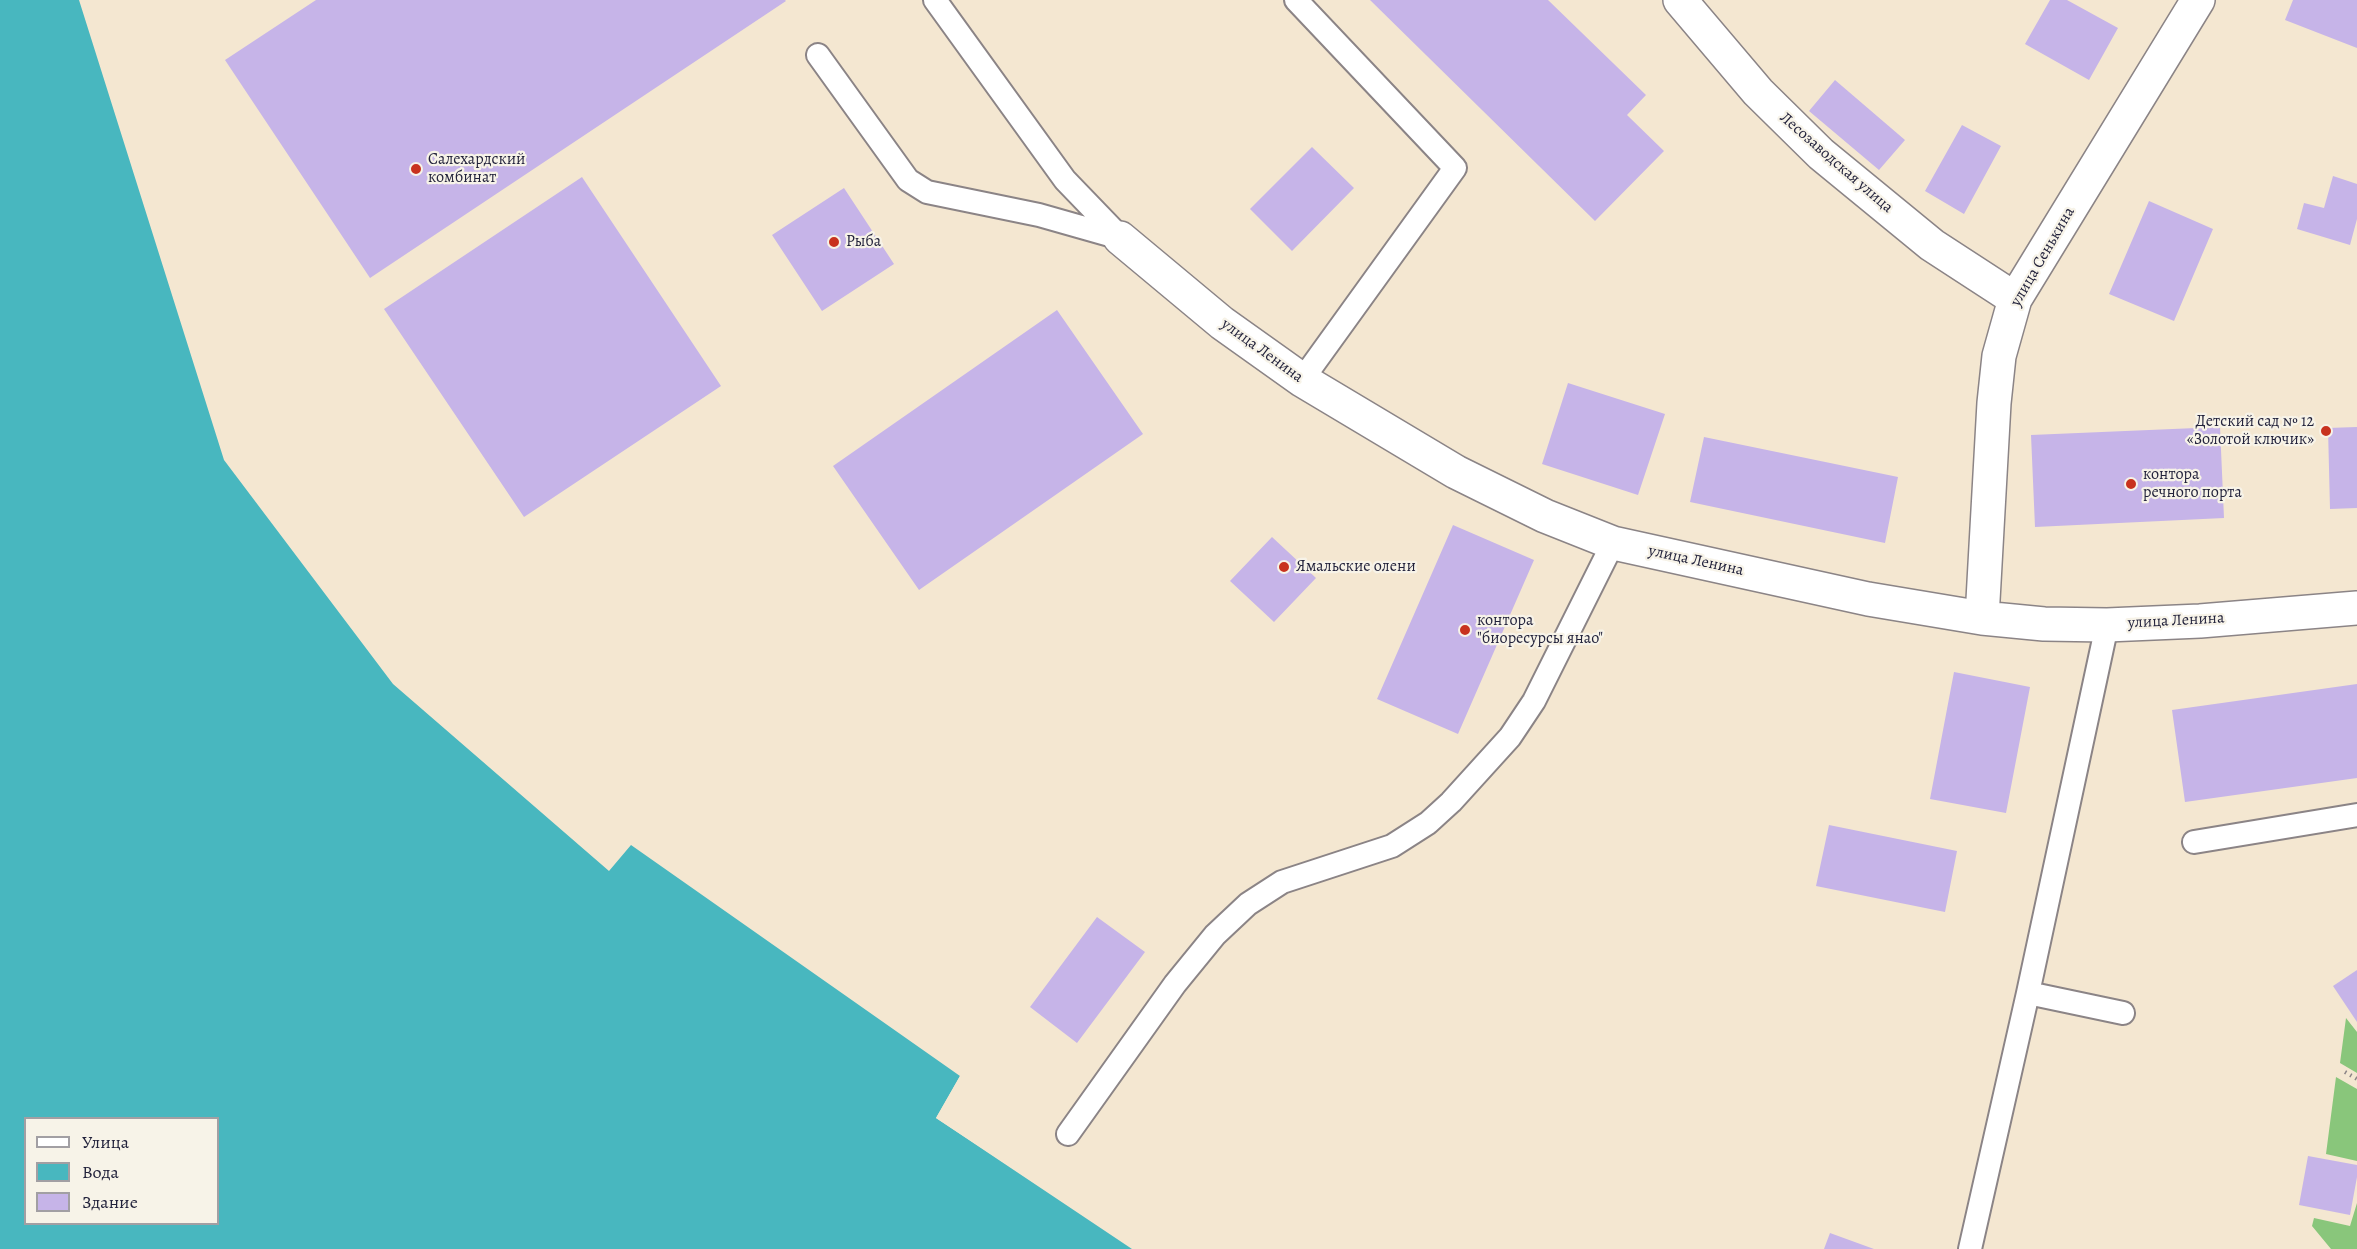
<!DOCTYPE html>
<meta charset="utf-8">
<style>
body{margin:0}
#map{position:relative;width:2357px;height:1249px;overflow:hidden;background:#f4e7d1;font-family:Alegreya,serif}
canvas{display:block}
.legend{position:absolute;left:24px;top:1117px;width:195px;height:108px;box-sizing:border-box;background:#f7f3e8;border:2px solid #a29fa3;margin:0;padding:8px 10px;list-style:none;font-size:18px;color:#22223b}
.legend li{display:flex;align-items:center;gap:12px;height:30px}
.legend b{width:30px;border:2px solid #a29fa3}
</style>
<div id="map">
<canvas width="2357" height="1249"></canvas>
<ul class="legend">
<li><b style="height:8px;background:#fff"></b>Улица</li>
<li><b style="height:16px;background:#48b7bf"></b>Вода</li>
<li><b style="height:16px;background:#c6b4e8"></b>Здание</li>
</ul>
</div>
<script>
const context = document.querySelector('canvas').getContext('2d');
context.lineJoin = 'round';
function paint(path, color) { context.fillStyle = color; context.fill(path, 'evenodd'); }
function trace(path, color, width, dash) { context.strokeStyle = color; context.lineWidth = width; context.lineCap = dash ? 'butt' : 'round'; context.setLineDash(dash || []); context.stroke(path); }
function write(font, color, halo, rows, align = 'center') {
  context.font = font + ' Alegreya,serif'; context.lineWidth = 4.5; context.setLineDash([]); context.textBaseline = 'middle'; context.strokeStyle = halo; context.fillStyle = color; for (const [text, x, y, turn = 0] of rows) {
    context.save(); context.translate(x, y); context.rotate((+turn || 0) * Math.PI / 180); context.textAlign = isNaN(turn) ? turn : align; if (halo) context.strokeText(text, 0, 0); context.fillText(text, 0, 0); context.restore();
  }
}
paint(new Path2D(`
 M2346,1018L2357,1032V1073L2340,1063Z
 M2336,1077L2357,1089V1161L2326,1154Z
 M2357,1203V1249H2331L2312,1226L2314,1218L2350,1226Z`), '#89c67b');
paint(new Path2D(`
 M0,0H79L224,460L393,684L609,871L631,845L960,1076L936,1118L1132,1249H0ZM26,1118H218V1224H26Z`), '#48b7bf');
paint(new Path2D(`
 M960,1076L963,1078L940,1117L1135,1249L936,1118Z`), '#f4e7d1');
paint(new Path2D(`
 M316,0H785L786,1L370,278L225,60Z
 M1370,0H1548L1646,95L1627,115L1664,151L1595,221Z
 M2050,0H2067L2118,28L2089,80L2025,44Z
 M2293,0H2357V48L2285,20Z
 M1835,80L1905,140L1879,170L1809,111Z
 M1962,125L2001,146L1964,214L1925,191Z
 M1312,147L1354,188L1292,251L1250,209Z
 M2333,176L2357,184V219L2350,245L2297,229L2304,203L2324,208Z
 M582,177L721,386L524,517L384,309Z
 M844,188L894,264L822,311L772,235Z
 M2149,201L2213,229L2174,321L2109,294Z
 M1057,310L1143,434L919,590L833,466Z
 M1568,383L1665,414L1638,495L1542,464Z
 M2220,427L2224,518L2035,527L2031,435Z
 M2357,427V508L2330,509L2328,428Z
 M1704,437L1898,477L1885,543L1690,502Z
 M1453,525L1534,560L1458,734L1377,699Z
 M1272,537L1316,578L1274,622L1230,581Z
 M1954,672L2030,687L2006,813L1930,799Z
 M2357,684V778L2185,802L2172,710Z
 M1829,825L1957,851L1945,912L1816,886Z
 M1097,917L1145,952L1077,1043L1030,1007Z
 M2357,970V1022L2333,986Z
 M2308,1156L2357,1165V1177L2350,1215L2299,1205Z
 M1830,1233L1874,1249H1824Z`), '#c6b4e8');
const lane = new Path2D(`
 M935,0L1065,180L1119,236
 M1296,0L1455,168L1302,380
 M818,55L908,180L927,192L1039,215L1120,238
 M2194,842L2357,815
 M2028,993L2123,1013
 M1068,1134L1175,984L1215,935L1248,904L1282,882L1392,846L1428,823L1451,802L1510,737L1534,701L1613,543
 M1970,1249L2028,993L2107,625`);
const street = new Path2D(`
 M1680,0L1758,92L1821,154L1932,245L2015,299
 M1120,238L1222,323L1302,380L1456,472L1545,516L1613,543L1868,599L1982,618L2044,624L2107,625L2200,621L2357,608
 M1982,618L1994,403L1999,356L2015,299L2198,0`);
trace(lane, '#8b8486', 26);
trace(street, '#8b8486', 36);
trace(new Path2D(`
 M2345,1072L2357,1079`), '#8b8486', 4, [1.5, 4.5]);
trace(lane, '#fff', 22);
trace(street, '#fff', 33);
for (const [x, y, r, color] of [
 [416,169,6,"#c8321e"],
 [834,242,6,"#c8321e"],
 [2326,431,6,"#c8321e"],
 [2131,484,6,"#c8321e"],
 [1284,567,6,"#c8321e"],
 [1465,630,6,"#c8321e"]
]) { const dot = new Path2D(); dot.arc(x, y, r, 0, 2 * Math.PI); context.fillStyle = color; context.fill(dot); trace(dot, '#f7f3e8', 2); }
write('16px', '#22223b', '#f7f3e8', [
 ["Салехардский",428,160],
 ["комбинат",428,178],
 ["Рыба",846,242],
 ["Детский сад № 12",2314,422,"right"],
 ["«Золотой ключик»",2314,440,"right"],
 ["контора",2143,475],
 ["речного порта",2143,493],
 ["Ямальские олени",1296,567],
 ["контора",1477,621],
 ["\"биоресурсы янао\"",1477,639]
], 'left');
write('16px', '#22223b', '#f7f3e8', [
 ["Лесозаводская улица",1836,163,41],
 ["улица Сенькина",2043,257,-60],
 ["улица Ленина",1262,351,36],
 ["улица Ленина",1696,561,12],
 ["улица Ленина",2176,621,-3]
]);
</script>
